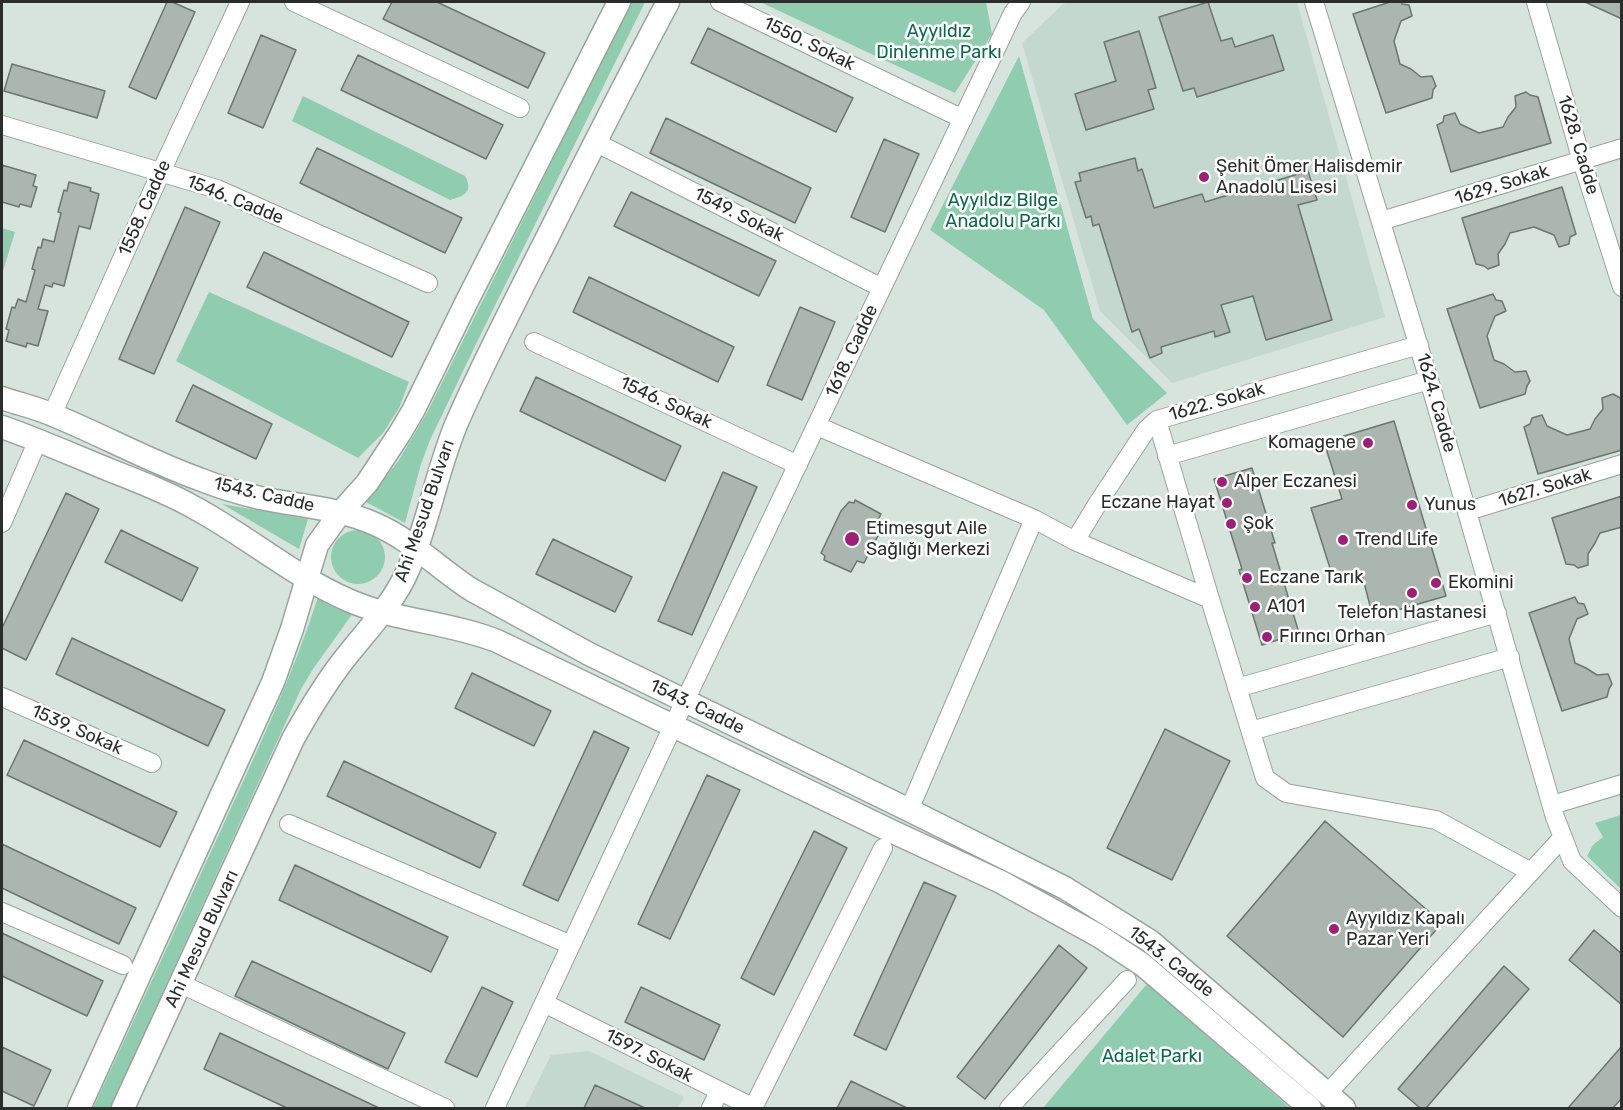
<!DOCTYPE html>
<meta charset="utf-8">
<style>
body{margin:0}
#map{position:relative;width:1623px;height:1110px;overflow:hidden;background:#d7e3dd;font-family:Rubik,sans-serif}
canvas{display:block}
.frame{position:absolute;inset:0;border:3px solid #292d2b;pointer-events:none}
</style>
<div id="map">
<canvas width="1623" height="1110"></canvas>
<div class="frame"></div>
</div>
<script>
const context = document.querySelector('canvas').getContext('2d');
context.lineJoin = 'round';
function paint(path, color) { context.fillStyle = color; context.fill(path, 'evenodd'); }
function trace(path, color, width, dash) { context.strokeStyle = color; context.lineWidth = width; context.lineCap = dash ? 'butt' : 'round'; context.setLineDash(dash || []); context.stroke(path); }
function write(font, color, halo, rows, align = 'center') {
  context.font = font + ' Rubik,sans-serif'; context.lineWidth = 5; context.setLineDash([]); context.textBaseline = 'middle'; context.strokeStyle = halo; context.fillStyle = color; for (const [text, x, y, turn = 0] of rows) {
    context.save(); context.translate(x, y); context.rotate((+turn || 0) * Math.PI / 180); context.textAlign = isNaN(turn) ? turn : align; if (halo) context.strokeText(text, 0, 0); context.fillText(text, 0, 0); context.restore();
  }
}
paint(new Path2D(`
 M1071,2H1297L1385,317L1172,383L1100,311L1022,43L1063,4Z
 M589,1051L684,1097L678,1108H525L551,1055Z`), '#c5d8cf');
paint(new Path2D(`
 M631,2H645L477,342L430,440L421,464L405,523L366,502L399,460L428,411Z
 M760,2H986L992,34L955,93Z
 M1019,56L1093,319L1167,393L1127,425L1044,310L930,230Z
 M303,96L465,176C474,192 464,196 450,200L292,121Z
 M2,228L15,232L2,274Z
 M209,292L409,382L399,408L383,433L358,458L176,361Z
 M222,504L308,519L299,549Z
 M331 557a27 27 0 1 1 54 0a27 27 0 1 1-54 0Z
 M319,594L353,613L313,669L301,689L110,1108H93C136,1016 178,923 221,830C256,753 293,676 319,594Z
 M1621,815H1622L1621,889L1587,856L1593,845L1603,837L1595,823Z
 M1147,984L1290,1108H1043Z`), '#90ccaf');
const building = new Path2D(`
 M167,2H172L195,12L156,99L129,87Z
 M392,2H437L545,53L528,88L383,19Z
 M1208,2L1221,41L1232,38L1235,47L1273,35L1284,70L1197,97L1194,88L1183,91L1159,17Z
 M1390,2H1401L1402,4L1409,5L1412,16L1401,21L1394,41L1400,64L1411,69L1421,77L1432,76L1436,86L1433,90L1432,98L1386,113L1353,14Z
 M1585,2H1622V19Z
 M708,28L853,98L836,132L691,63Z
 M1139,31L1156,88L1148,90L1154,109L1086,130L1075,94L1116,81L1104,42Z
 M261,35L296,50L263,128L228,113Z
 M358,55L503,125L486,159L341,90Z
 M12,64L105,91L97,118L4,91Z
 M1526,92L1530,95L1538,97L1551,143L1451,172L1437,125L1443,122L1444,116L1455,113L1460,124L1479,133L1503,127L1508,117L1516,107L1515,96Z
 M666,118L811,188L795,223L650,153Z
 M884,139L919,154L885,232L851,217Z
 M317,148L462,218L445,253L300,183Z
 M1135,158L1138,171L1142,169L1154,208L1202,194L1205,202L1308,171L1317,200L1298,205L1332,320L1266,340L1253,296L1221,305L1230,332L1215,337L1214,331L1161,347L1162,353L1150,358L1139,329L1132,332L1099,224L1093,226L1091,216L1086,218L1075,182L1081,181L1079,173Z
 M2,165L36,175L33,186L37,187L31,207L20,204L19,207L2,202Z
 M69,182L91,188L90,191L99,194L90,229L79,226L64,286L53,283L52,287L45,285L38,309L48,311L38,346L27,343L26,347L6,341L9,330L6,329L12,307L15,308L18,299L26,302L35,270L32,269L38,247L41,248L43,239L54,242L61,213L58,212L64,190L67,191Z
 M1562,187L1576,234L1570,237L1569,244L1559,247L1554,235L1534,227L1510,233L1505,244L1498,254L1499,265L1488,269L1484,266L1476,264L1462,218Z
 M631,192L776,261L759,296L614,226Z
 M185,207L220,222L154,374L119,359Z
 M264,252L409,322L392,357L247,287Z
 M589,277L734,347L718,382L573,312Z
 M1493,294L1496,300L1502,301L1506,311L1495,316L1487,336L1494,360L1504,364L1515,372L1526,371L1530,381L1527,386L1525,394L1480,408L1447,309Z
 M800,307L835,322L802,400L767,385Z
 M536,377L681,446L665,481L520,411Z
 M193,385L272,424L256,459L176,421Z
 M1613,394L1622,399V450L1538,474L1524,427L1530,424L1532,418L1542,415L1547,426L1567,435L1590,429L1595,419L1603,409L1602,398Z
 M1394,421L1446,596L1373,617L1362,575L1335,584L1311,508L1342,499L1324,442Z
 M1252,468L1275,543H1272L1299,633L1262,645L1239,570L1242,569L1214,479Z
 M723,472L757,487L692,635L658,621Z
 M66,493L99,509L26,660L2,648V628Z
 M1622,496V527L1600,533L1595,543L1588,554V565L1578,568L1574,565L1566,564L1552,518Z
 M855,500L881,514L876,524L883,526L864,563L857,561L851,572L824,560L825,556L821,553L841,511L849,502L854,503Z
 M121,530L198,568L182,601L105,562Z
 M553,539L632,577L615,612L536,574Z
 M1575,597L1578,603L1584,604L1588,614L1577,619L1569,639L1575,663L1586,668L1597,675L1608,674L1612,684L1609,689L1607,697L1562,711L1529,613Z
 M72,638L225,710L208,746L56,674Z
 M472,673L551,711L534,746L455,708Z
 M1165,729L1230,761L1172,880L1107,848Z
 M594,731L629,748L558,901L523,885Z
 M24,740L177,812L160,847L7,775Z
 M344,761L496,833L480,868L327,796Z
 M707,775L740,790L670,939L638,924Z
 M1325,821L1442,923L1343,1037L1227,936Z
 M814,831L847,848L774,995L741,978Z
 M2,844L136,908L119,944L2,888Z
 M295,865L448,937L431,972L279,900Z
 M924,882L956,896L886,1050L854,1035Z
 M1594,930L1622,954V1005L1569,960Z
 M2,933L103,981L87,1016L2,976Z
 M1059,945L1087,968L985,1099L957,1077Z
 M252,961L405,1033L388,1069L235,996Z
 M1504,966L1529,989L1426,1108H1420L1398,1089Z
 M482,987L513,1002L477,1077L445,1062Z
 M641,987L720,1025L704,1060L625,1022Z
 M220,1033L379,1108H287L204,1069Z
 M1622,1046V1098L1613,1108H1568Z
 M2,1047L51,1070L34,1106L2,1091Z
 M851,1081L907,1108H837Z
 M595,1085L645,1108H584Z`);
paint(building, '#abb6b0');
trace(building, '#6b7671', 1.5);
const minor = new Path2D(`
 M294,2L520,108
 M720,2L963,119
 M1314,2L1429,380L1555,817L1572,861L1622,908
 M1536,2L1582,161L1622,287
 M2,125L217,189L428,283
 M595,142L882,288
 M1381,221L1622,148
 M534,342L798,465
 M52,415L161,172L240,2
 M1157,420L1210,599
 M817,426L1034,519L1075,541L1210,599L1265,778L1286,793L1436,820L1531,872
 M1167,456L1429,380
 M1468,511L1622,464
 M2,523L38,440
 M1075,541L1098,503L1146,430L1157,420L1419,345
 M1237,688L1497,613
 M2,697L152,763
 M1251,731L1510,657
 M1552,805L1622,784
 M909,810L1034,519
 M289,824L571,945
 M2,912L123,965
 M181,984L445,1108
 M544,1003L754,1108
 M1327,1094L1563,837
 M495,1108L673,726L1013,13L1021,2
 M711,1108L719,1092
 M753,1108L883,848
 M1009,1108L1127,980`);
const major = new Path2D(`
 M2,398C19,404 37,408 53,415C102,435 149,461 199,479C219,487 239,493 260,498C298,506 339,508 375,524C412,540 439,569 472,590L589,654L909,810L1065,888L1150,941L1344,1108
 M2,427C39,440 75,456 112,471C140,482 169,493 195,508C247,536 293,576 348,600C395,621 449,622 497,641L891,831L1001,882L1099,936L1143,965L1310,1108
 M79,1108L273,682L292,629L317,545L340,513L367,483L400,433L413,411L467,301L619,2
 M123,1108L293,739C307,714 322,689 339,666C362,635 392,607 408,570C429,522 437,468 458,420C485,359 516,299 546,240C586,160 626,81 668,2`);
trace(minor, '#98a49d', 20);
trace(major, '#98a49d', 25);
trace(minor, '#fff', 18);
trace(major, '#fff', 22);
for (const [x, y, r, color] of [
 [1204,177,6,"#9c2076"],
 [1368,443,6,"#9c2076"],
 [1222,482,6,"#9c2076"],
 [1227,503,6,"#9c2076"],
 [1412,505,6,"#9c2076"],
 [1231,524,6,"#9c2076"],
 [852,539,8,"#9c2076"],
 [1343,540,6,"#9c2076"],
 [1247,578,6,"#9c2076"],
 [1436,583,6,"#9c2076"],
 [1412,593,6,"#9c2076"],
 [1255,607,6,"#9c2076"],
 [1267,637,6,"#9c2076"],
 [1334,929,6,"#9c2076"]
]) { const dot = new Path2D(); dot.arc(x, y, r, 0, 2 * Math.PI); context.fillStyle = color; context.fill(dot); trace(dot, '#fff', 2); }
write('18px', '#0f6748', '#fff', [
 ["Ayyıldız",939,32],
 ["Dinlenme Parkı",939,53],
 ["Ayyıldız Bilge",1003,201],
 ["Anadolu Parkı",1003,222],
 ["Adalet Parkı",1152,1057]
]);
write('18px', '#292d2b', '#fff', [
 ["1550. Sokak",809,44,26],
 ["1628. Cadde",1578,145,73],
 ["1629. Sokak",1502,185,-17],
 ["1546. Cadde",235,200,22],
 ["1558. Cadde",145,208,-66],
 ["1549. Sokak",739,215,27],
 ["1618. Cadde",852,351,-65],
 ["1622. Sokak",1217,402,-16],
 ["1546. Sokak",666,403,25],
 ["1624. Cadde",1436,403,74],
 ["1627. Sokak",1545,488,-17],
 ["1543. Cadde",264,495,13],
 ["Ahi Mesud Bulvarı",425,511,-71],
 ["1543. Cadde",697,707,26],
 ["1539. Sokak",77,730,24],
 ["Ahi Mesud Bulvarı",202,939,-65],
 ["1543. Cadde",1171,962,38],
 ["1597. Sokak",649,1056,27]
]);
write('18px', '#292d2b', '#fff', [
 ["Şehit Ömer Halisdemir",1216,167],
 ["Anadolu Lisesi",1216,188],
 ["Komagene",1356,443,"right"],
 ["Alper Eczanesi",1234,482],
 ["Eczane Hayat",1215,503,"right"],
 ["Yunus",1424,505],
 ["Şok",1243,524],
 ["Etimesgut Aile",866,529],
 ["Sağlığı Merkezi",866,550],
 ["Trend Life",1355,540],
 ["Eczane Tarık",1259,578],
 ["Ekomini",1448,583],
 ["A101",1267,607],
 ["Telefon Hastanesi",1412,613,"center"],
 ["Fırıncı Orhan",1279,637],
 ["Ayyıldız Kapalı",1346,919],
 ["Pazar Yeri",1346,940]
], 'left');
</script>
